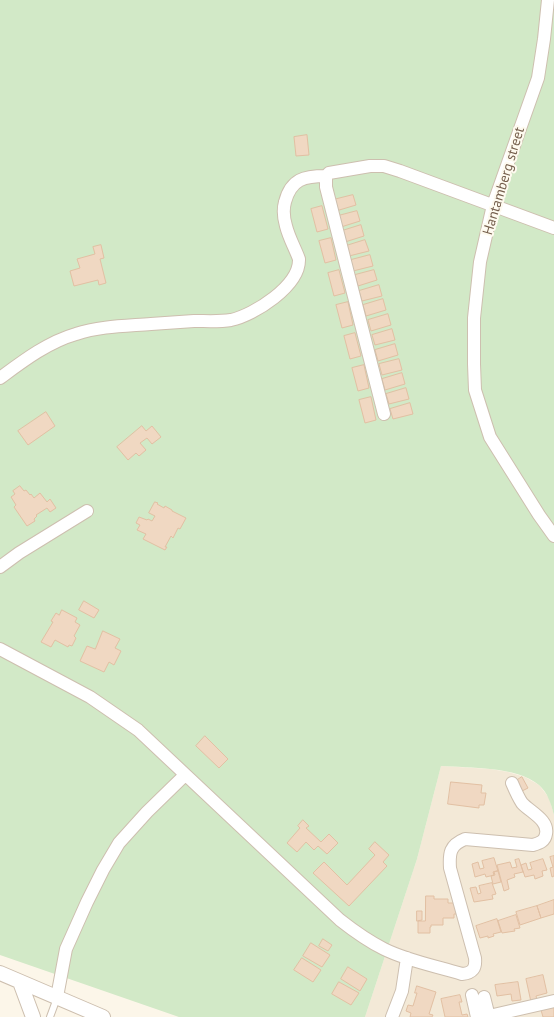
<!DOCTYPE html>
<style>
body{margin:0}
canvas{display:block;background:#fcf6e9}
</style>
<canvas width="554" height="1017"></canvas>
<script>
const context = document.querySelector('canvas').getContext('2d');
context.lineJoin = 'round';
function paint(path, color) { context.fillStyle = color; context.fill(path, 'evenodd'); }
function trace(path, color, width, dash) { context.strokeStyle = color; context.lineWidth = width; context.lineCap = dash ? 'butt' : 'round'; context.setLineDash(dash || []); context.stroke(path); }
function write(font, color, halo, rows, align = 'center') {
  context.font = font + ' "PT Sans",sans-serif'; context.lineWidth = 4; context.setLineDash([]); context.textBaseline = 'middle'; context.strokeStyle = halo; context.fillStyle = color; for (const [text, x, y, turn = 0] of rows) {
    context.save(); context.translate(x, y); context.rotate((+turn || 0) * Math.PI / 180); context.textAlign = isNaN(turn) ? turn : align; if (halo) context.strokeText(text, 0, 0); context.fillText(text, 0, 0); context.restore();
  }
}
paint(new Path2D(`
 M441,766L490,769L508,772L525,777L539,785L549,798L554,815V1017H365L417,859Z`), '#f3e9d7');
paint(new Path2D(`
 M0,0H554V815C551,804 548,793 539,785C516,766 470,768 441,766L417,859L365,1017H179L0,955Z`), '#d2e9c7');
const building = new Path2D(`
 M307,135L309,155L296,156L294,137Z
 M353,195L356,205L336,211L333,200Z
 M322,206L328,229L317,232L311,209Z
 M357,211L360,221L341,227L338,216Z
 M361,225L364,236L345,242L342,231Z
 M331,238L336,260L325,263L319,241Z
 M365,240L369,251L349,256L346,246Z
 M101,245L104,258L100,259L106,283L99,285L98,280L74,286L70,271L80,268L77,259L95,254L93,247Z
 M370,255L373,266L353,271L351,260Z
 M339,270L345,293L334,296L328,273Z
 M374,270L377,280L358,286L355,275Z
 M379,285L382,296L362,301L359,291Z
 M383,299L386,310L366,316L363,305Z
 M348,302L353,325L342,328L336,305Z
 M388,314L391,325L371,331L368,320Z
 M392,329L395,340L375,345L372,335Z
 M355,333L361,356L350,359L344,336Z
 M395,344L398,355L378,361L375,350Z
 M399,359L402,370L382,375L379,364Z
 M364,365L369,388L358,391L352,368Z
 M402,373L405,384L385,390L382,379Z
 M406,388L409,399L389,404L386,394Z
 M371,397L376,420L365,423L359,400Z
 M410,403L413,414L393,419L390,409Z
 M46,412L55,426L28,445L18,431Z
 M142,426L146,431L152,426L161,437L152,444L147,438L140,443L146,450L139,456L136,453L128,460L117,447Z
 M20,486L24,491L26,490L30,495L31,494L34,498L40,493L47,502L50,499L56,508L50,512L47,508L36,515L37,516L34,519L35,521L27,526L14,507L16,505L11,497L15,494L13,491Z
 M155,502L158,503L157,504L164,508L165,506L172,510V511L186,518L180,529L178,528L173,538L171,536L165,547H167L165,550L143,539L146,534L137,530L140,525L136,523L139,517L147,520L148,519L152,521L155,516L149,513Z
 M84,601L99,610L94,618L79,610Z
 M62,610L77,618L75,622L80,625L74,636L76,638L72,646L69,645L68,647L55,640L51,647L41,642L53,622L51,621L56,613L59,615Z
 M103,631L120,639L115,648L121,651L114,665L109,662L104,672L80,661L87,646L95,649Z
 M205,736L228,759L219,768L196,746Z
 M522,777L528,788L522,791L516,781Z
 M451,782L482,785L481,793H486L484,805H479V808L448,804Z
 M303,820L309,826L306,828L321,842L329,834L338,843L327,854L318,846L314,850L306,842L297,852L287,843L300,828L298,826Z
 M375,842L389,855L383,862L387,866L349,906L313,873L324,862L347,885L375,855L369,849Z
 M554,856V876L552,877L550,868L553,867L550,857Z
 M494,858L498,871L493,872L494,875L486,877L485,874L475,877L472,864L478,862L480,869L484,868L482,861Z
 M519,859L523,872L514,874L515,877L507,880L509,889L504,891L497,865L510,862L512,868L517,867L515,860Z
 M543,859L547,870L542,871L543,876L535,879L534,875L525,877L521,865L526,863L528,870L532,869L530,863Z
 M498,871L501,882L493,884L491,876L495,875L494,872Z
 M492,883L496,894L492,895L493,899L474,902L470,888L476,887L478,894L481,893L479,886Z
 M426,896H434V899H448V903H456L459,914H454V918H443V925H431V927H430V933H418V921H425Z
 M554,900V914L541,918L537,906Z
 M537,906L541,918L520,925L516,912Z
 M417,911H422V920L417,921Z
 M516,915L520,928L514,929L515,931L502,933L498,921Z
 M497,919L501,932L493,934L494,936L488,938V936L480,938L476,926Z
 M323,939L332,945L328,951L319,946Z
 M311,943L330,955L322,967L303,956Z
 M302,958L321,970L313,982L294,970Z
 M348,967L367,979L360,991L341,979Z
 M543,975L547,993L536,996L537,1000L531,1002L526,979Z
 M339,982L359,993L351,1005L332,994Z
 M518,982L521,1000L512,1001L511,994L497,996L495,985Z
 M417,986L436,992L429,1014L433,1015L432,1017H410L411,1013L406,1011L408,1005L413,1006L417,993H415Z
 M460,995L462,1002H459L462,1015L467,1014L468,1017H445L441,999Z
 M554,1007V1017H543L541,1010Z`);
paint(building, '#f0d8c2');
trace(building, '#e2c0a3', 1);
const service = new Path2D(`
 M50,1017L57,998`);
const minor = new Path2D(`
 M548,0L544,39L538,78L493,205L480,262L474,318V364L475,390L490,437L539,515L554,536
 M0,378C23,361 48,342 76,334C100,326 126,326 151,324C166,323 180,322 194,321C206,321 219,322 231,320C254,315 300,286 299,259C295,248 289,238 286,226C284,219 283,209 285,202C291,179 304,176 326,176
 M384,414L326,187V176L329,173L370,166H384L400,171L554,228
 M0,567L19,553L87,511
 M0,649L90,697L138,730L340,920C354,931 368,941 384,949C408,961 436,966 462,974C473,973 476,968 475,958L450,868C449,853 450,845 465,839L533,845C540,843 545,841 546,834C549,820 530,812 522,803C518,797 515,790 512,783
 M472,995L477,1017
 M57,997L66,949L87,902L103,870L119,843L147,812L185,775
 M484,997L489,1017
 M489,1016L554,1001
 M392,1017L402,991L407,958`);
const tertiary = new Path2D(`
 M0,973L103,1017
 M20,982L33,1017`);
trace(service, '#cdbfaf', 8);
trace(minor, '#cdbfaf', 14);
trace(tertiary, '#cdbfaf', 16);
trace(service, '#fff', 6);
trace(minor, '#fff', 12);
trace(tertiary, '#fff', 14);
write('14px', '#755f4d', '#fefaef', [
 ["Hantamberg street",504,181,-73]
]);
</script>
